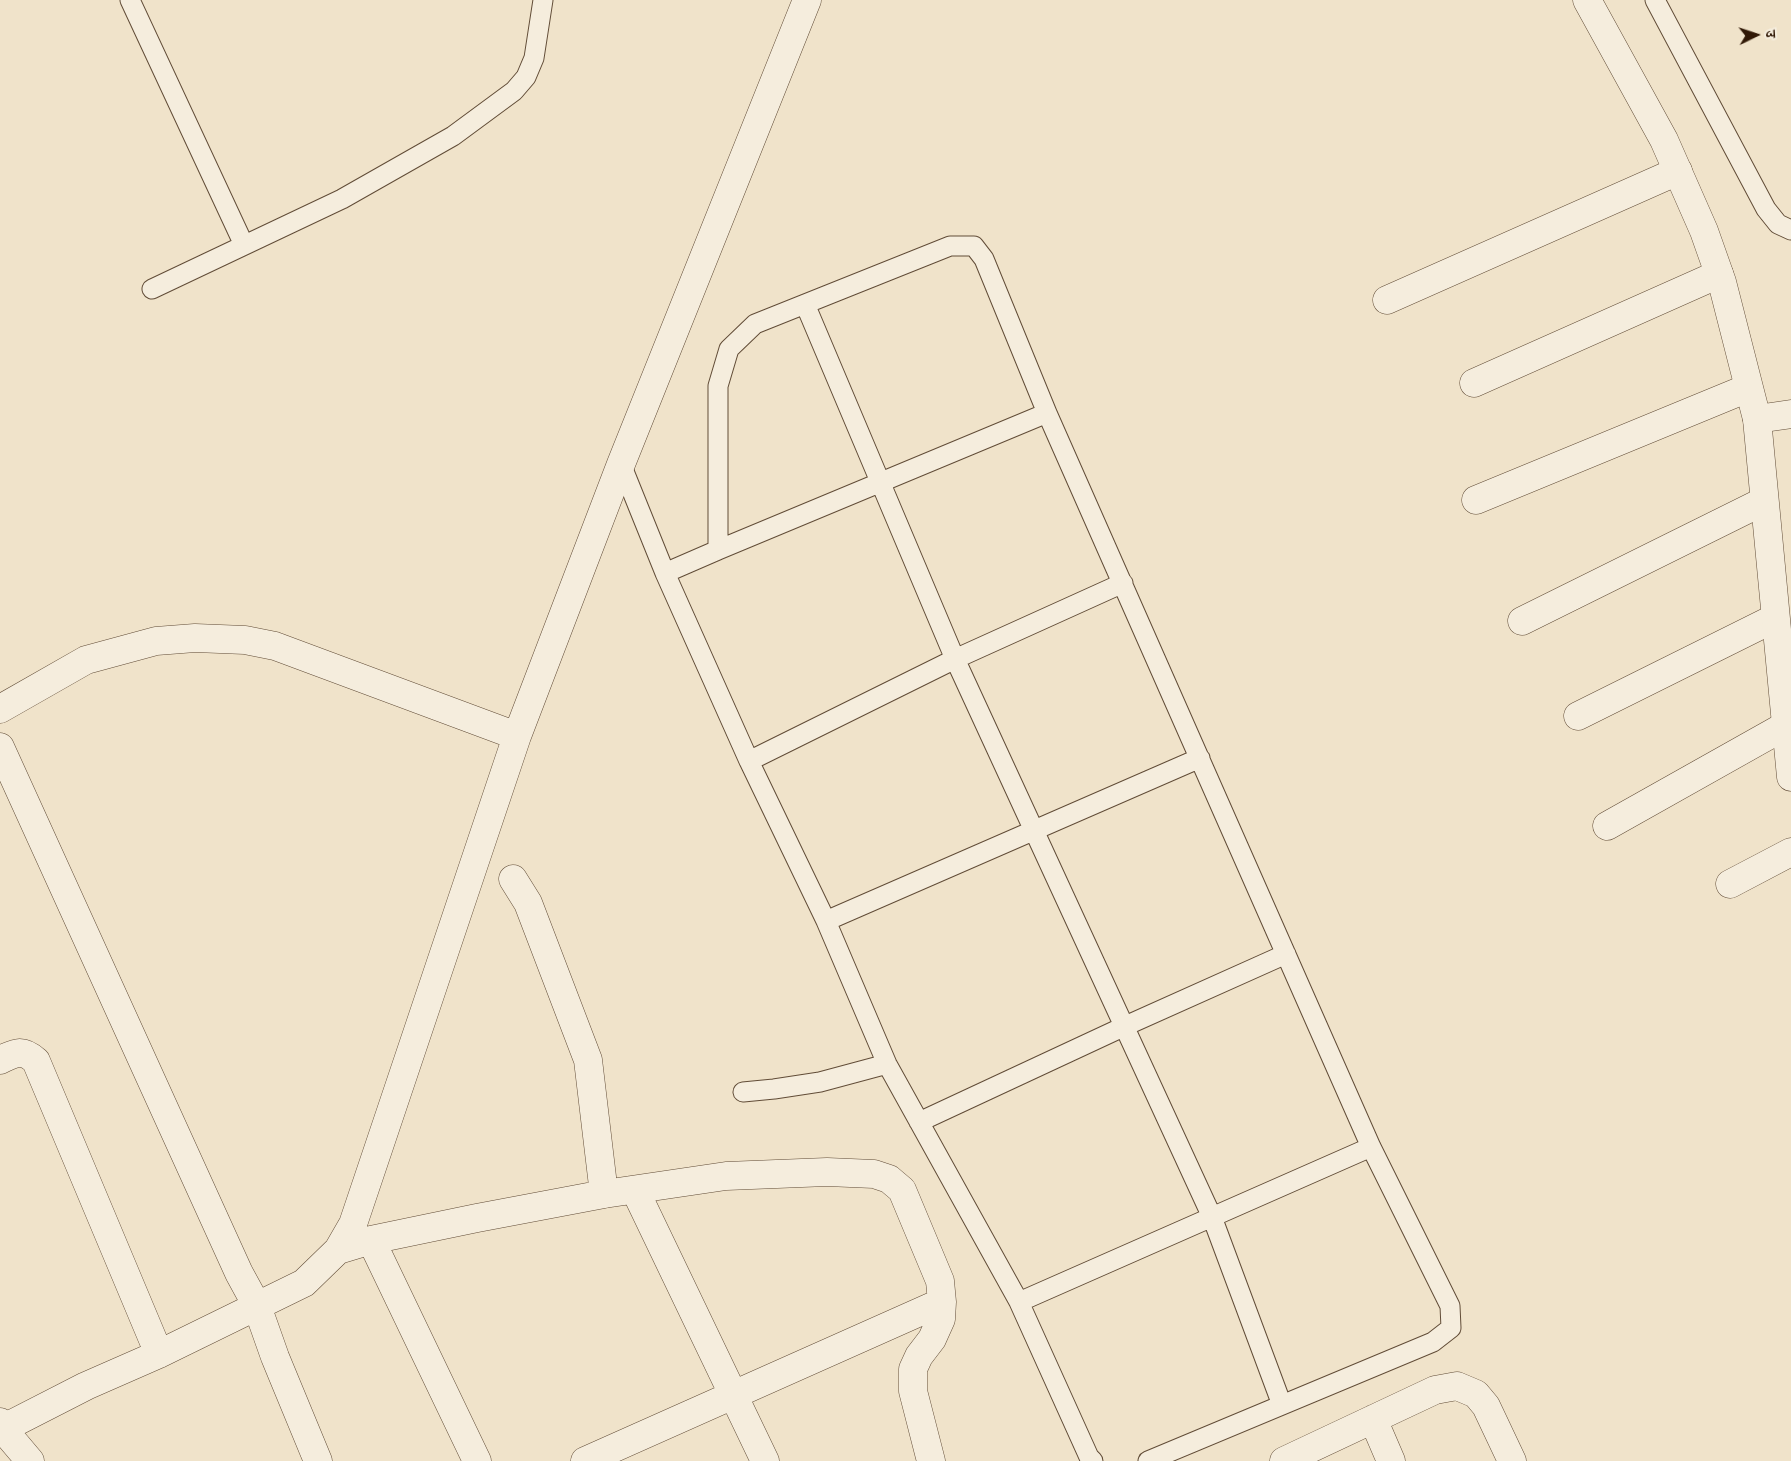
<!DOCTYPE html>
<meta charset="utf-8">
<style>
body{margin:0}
#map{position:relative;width:1791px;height:1461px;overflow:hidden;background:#f0e3ca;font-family:"EB Garamond","Noto Serif Devanagari",serif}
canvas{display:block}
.north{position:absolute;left:1731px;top:10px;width:50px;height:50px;-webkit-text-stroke:4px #f5eddd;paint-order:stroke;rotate:86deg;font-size:14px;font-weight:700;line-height:20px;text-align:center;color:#311906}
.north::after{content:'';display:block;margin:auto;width:18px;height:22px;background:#311906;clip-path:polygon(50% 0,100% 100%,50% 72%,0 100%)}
</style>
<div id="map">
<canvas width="1791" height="1461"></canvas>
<div class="north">उ</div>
</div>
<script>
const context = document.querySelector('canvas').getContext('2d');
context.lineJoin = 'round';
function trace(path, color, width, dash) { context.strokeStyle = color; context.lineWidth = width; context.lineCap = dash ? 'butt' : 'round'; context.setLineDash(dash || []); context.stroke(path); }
const service = new Path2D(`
 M130,0L244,245
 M1655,0L1766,209L1778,224L1791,230
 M152,289L342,199L453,136L514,91L526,77L534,58L543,0
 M805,304L955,659L1212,1217L1282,1405
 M621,464L665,573L749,761L826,921L887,1064L1019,1302L1089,1457L1093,1461
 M718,550L1047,413
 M665,573L718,550V386L729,349L755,324L950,246H974L984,259L1047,413L1371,1147L1450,1306L1451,1328L1433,1342L1148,1461
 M749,761L955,659L1123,583
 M826,921L1200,758
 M743,1092L774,1089L820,1082L887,1064
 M919,1122L1123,1027L1286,954
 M1019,1302L1371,1147`);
const minor = new Path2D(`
 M1387,300L1678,171
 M1474,383L1719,274
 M1757,419L1791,414
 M1476,500L1748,388
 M1522,621L1764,501
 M0,709L86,660L156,641L195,638L245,640L275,646L517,736
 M1578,716L1775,618
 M0,747L239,1273L257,1306L275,1357L318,1461
 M1607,826L1785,726
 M513,879L528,903L588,1060L604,1194
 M1730,884L1791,852
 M0,1060C15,1053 22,1048 36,1061L159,1354
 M635,1190L765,1461
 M371,1240L477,1461
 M338,1250L371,1240L477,1218L604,1194L726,1176L827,1172L874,1174L889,1179L902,1190L940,1281L942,1302L941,1319L932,1339L919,1356L913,1369V1391L931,1461
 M1373,1419L1391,1461
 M0,1422L3,1429L30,1461
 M0,1430L86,1386L159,1354L304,1283L338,1250L353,1224L517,736L621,464L807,0
 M585,1461L942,1302
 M1284,1461L1435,1390L1457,1386L1476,1394L1486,1406L1512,1461`);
const tertiary = new Path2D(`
 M1587,0L1664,140L1704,231L1722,282L1757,419L1791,777`);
trace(service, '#614c37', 21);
trace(minor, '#614c37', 29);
trace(tertiary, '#614c37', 29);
trace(service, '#f5eddd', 19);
trace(minor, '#f5eddd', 28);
trace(tertiary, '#f5eddd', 28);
</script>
